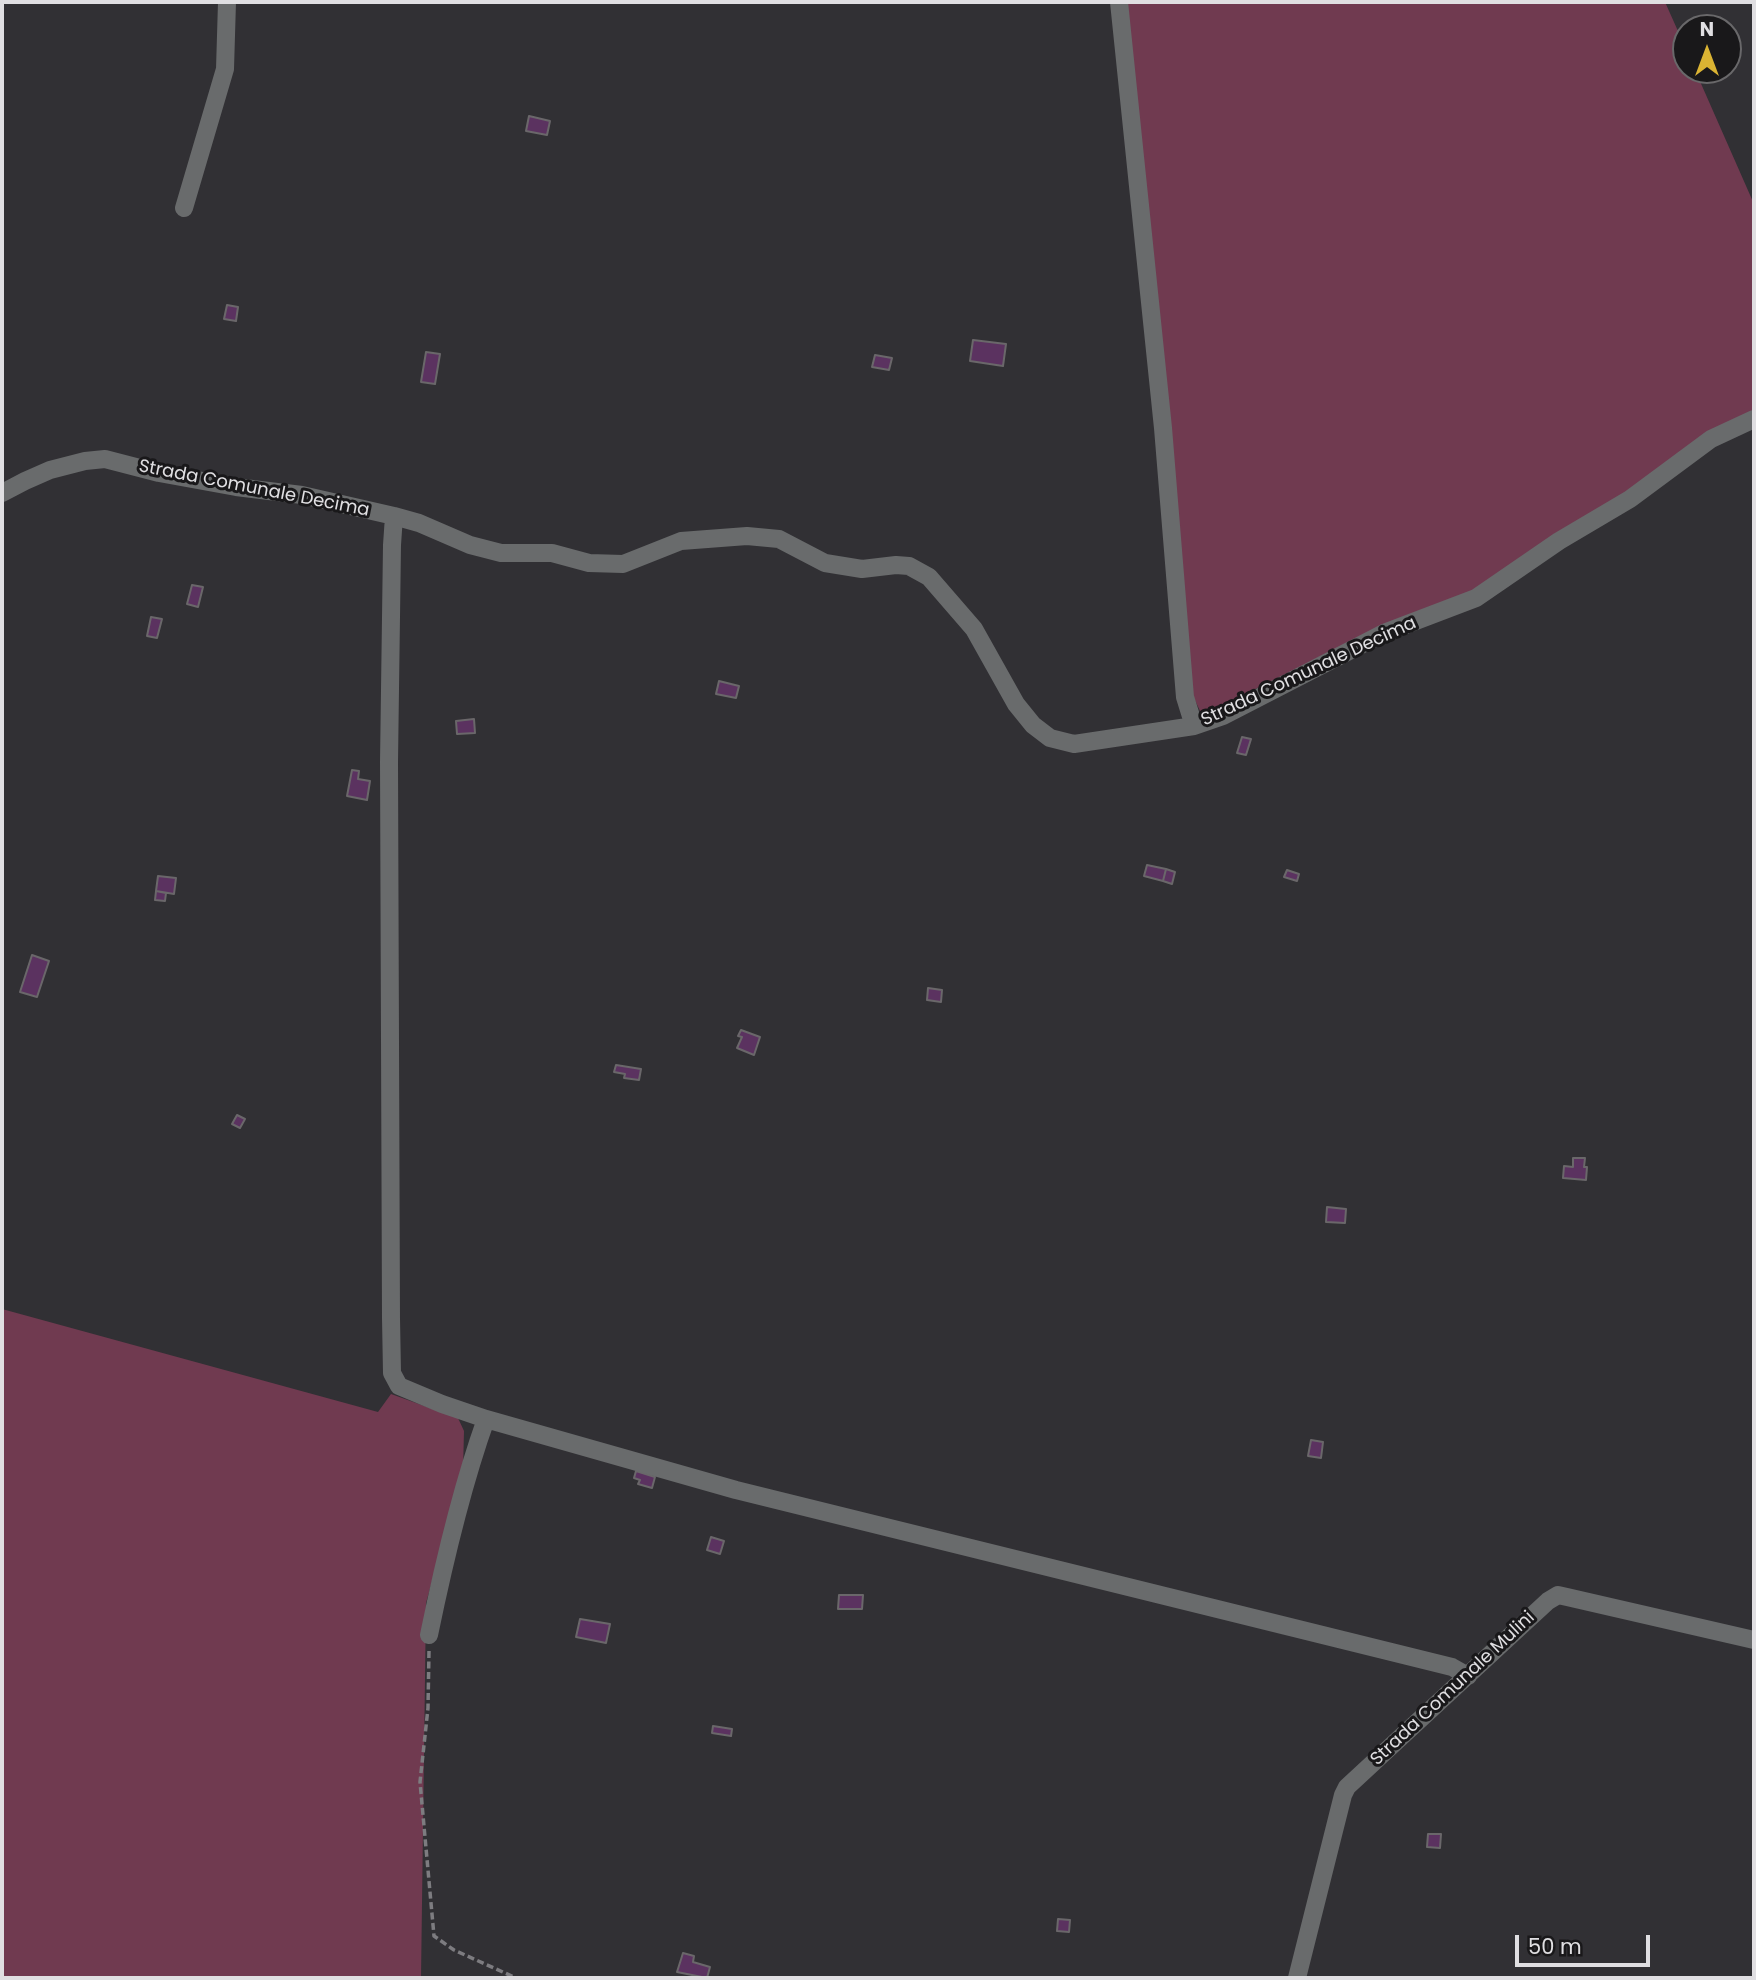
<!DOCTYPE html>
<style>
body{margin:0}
#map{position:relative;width:1756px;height:1980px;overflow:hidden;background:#313034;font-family:Poppins,sans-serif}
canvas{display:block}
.frame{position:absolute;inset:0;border:4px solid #e0dfe2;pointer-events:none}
.north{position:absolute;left:1672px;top:14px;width:70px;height:70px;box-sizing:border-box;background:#19181a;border:2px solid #69686a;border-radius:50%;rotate:0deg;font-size:19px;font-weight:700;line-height:28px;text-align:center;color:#e0dfe2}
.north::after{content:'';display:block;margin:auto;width:24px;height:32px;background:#dab333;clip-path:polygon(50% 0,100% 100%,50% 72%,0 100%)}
.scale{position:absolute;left:1515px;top:1935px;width:135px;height:32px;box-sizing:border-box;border:4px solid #e0dfe2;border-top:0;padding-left:9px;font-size:21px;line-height:24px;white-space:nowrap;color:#e0dfe2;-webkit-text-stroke:5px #19181a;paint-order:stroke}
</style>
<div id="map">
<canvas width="1756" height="1980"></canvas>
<div class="frame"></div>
<div class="north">N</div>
<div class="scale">50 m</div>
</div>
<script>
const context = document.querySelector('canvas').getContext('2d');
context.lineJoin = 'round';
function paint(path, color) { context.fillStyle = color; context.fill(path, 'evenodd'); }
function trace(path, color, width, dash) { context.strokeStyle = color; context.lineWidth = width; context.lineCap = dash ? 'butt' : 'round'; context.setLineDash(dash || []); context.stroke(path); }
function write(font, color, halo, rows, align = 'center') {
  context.font = font + ' Poppins,sans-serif'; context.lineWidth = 6; context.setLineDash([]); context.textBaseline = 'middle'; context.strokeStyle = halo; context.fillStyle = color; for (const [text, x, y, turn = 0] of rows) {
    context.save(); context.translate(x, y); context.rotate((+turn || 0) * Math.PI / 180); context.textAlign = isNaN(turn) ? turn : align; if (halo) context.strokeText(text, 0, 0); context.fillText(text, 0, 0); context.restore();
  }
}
paint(new Path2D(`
 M1126,2H1665L1686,49V70H1695L1754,204V412L1472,591L1382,627L1202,715L1192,694Z
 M2,1309L378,1412L391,1394L458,1418L464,1431L463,1470L426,1603L421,1978H2Z`), '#703a50');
const building = new Path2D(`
 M529,116L550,121L547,135L526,131Z
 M227,305L238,307L236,321L224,319Z
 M973,340L1006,344L1003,366L970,361Z
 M426,352L440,354L435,384L421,382Z
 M875,355L892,358L889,370L872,367Z
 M192,585L203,587L198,607L187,604Z
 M151,617L162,619L157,638L147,636Z
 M719,681L739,686L736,698L716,694Z
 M474,719L475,733L457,734L456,721Z
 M1242,737L1251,739L1246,755L1237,753Z
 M352,770L359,771L358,779L370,781L367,800L347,796Z
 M1147,865L1166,869L1163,881L1144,876Z
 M1166,869L1175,872L1172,884L1163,881Z
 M1287,870L1299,874L1297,881L1284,877Z
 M158,876L176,878L174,894L156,891Z
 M156,891L166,893L165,901L155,900Z
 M32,955L49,961L37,997L20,992Z
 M928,988L942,990L941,1002L927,1000Z
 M741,1030L760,1037L754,1055L737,1048L742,1037L738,1036Z
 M616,1065L641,1069L639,1080L624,1078L625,1074L614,1072Z
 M237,1115L245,1119L240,1128L232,1124Z
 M1573,1158H1585L1584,1167H1587L1586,1180L1563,1178L1564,1166L1573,1167Z
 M1327,1207L1346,1209L1345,1223L1326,1222Z
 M1311,1440L1323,1442L1321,1458L1308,1456Z
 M636,1471L655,1477L652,1488L638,1484L640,1480L634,1478Z
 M711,1537L724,1541L720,1554L707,1550Z
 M839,1595H863L862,1609H838Z
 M580,1619L610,1624L606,1643L576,1637Z
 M713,1726L732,1729L731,1736L712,1733Z
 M1428,1834H1441L1440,1848L1427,1847Z
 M1058,1919L1070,1920L1069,1932L1057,1931Z
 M683,1953L694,1956L693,1962L710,1967L707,1978L677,1972Z`);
paint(building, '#5b3260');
trace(building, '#6a676a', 2);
trace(new Path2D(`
 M429,1651L428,1708L420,1782L434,1936L454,1950L516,1978`), '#7d7c80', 3.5, [7, 3.5]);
trace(new Path2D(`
 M1119,2L1163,428L1185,697L1194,726
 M184,208L225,69L227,2
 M2,493L25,481L50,470L85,461L105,459L159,473L236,487L302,495L394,516L419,523L470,545L501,553H552L589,563L623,564L681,541L747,536L779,539L825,563L862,569L896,565L909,566L929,577L974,629L1016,704L1033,725L1050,738L1074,744L1194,726L1223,716L1384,633L1476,598L1559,541L1630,499L1711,439L1754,419
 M394,516L392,545L389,762L391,1318L392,1373L399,1386L442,1404L486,1419L736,1490L1452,1667L1468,1676
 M429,1635C444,1562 461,1489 486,1419
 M1297,1978L1343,1795L1347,1787L1548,1601L1558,1595L1567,1597L1754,1640`), '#696b6c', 18);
write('18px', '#e0dfe2', '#19181a', [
 ["Strada Comunale Decima",254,489,11],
 ["Strada Comunale Decima",1309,672,-25],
 ["Strada Comunale Mulini",1453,1689,-43]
]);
</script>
